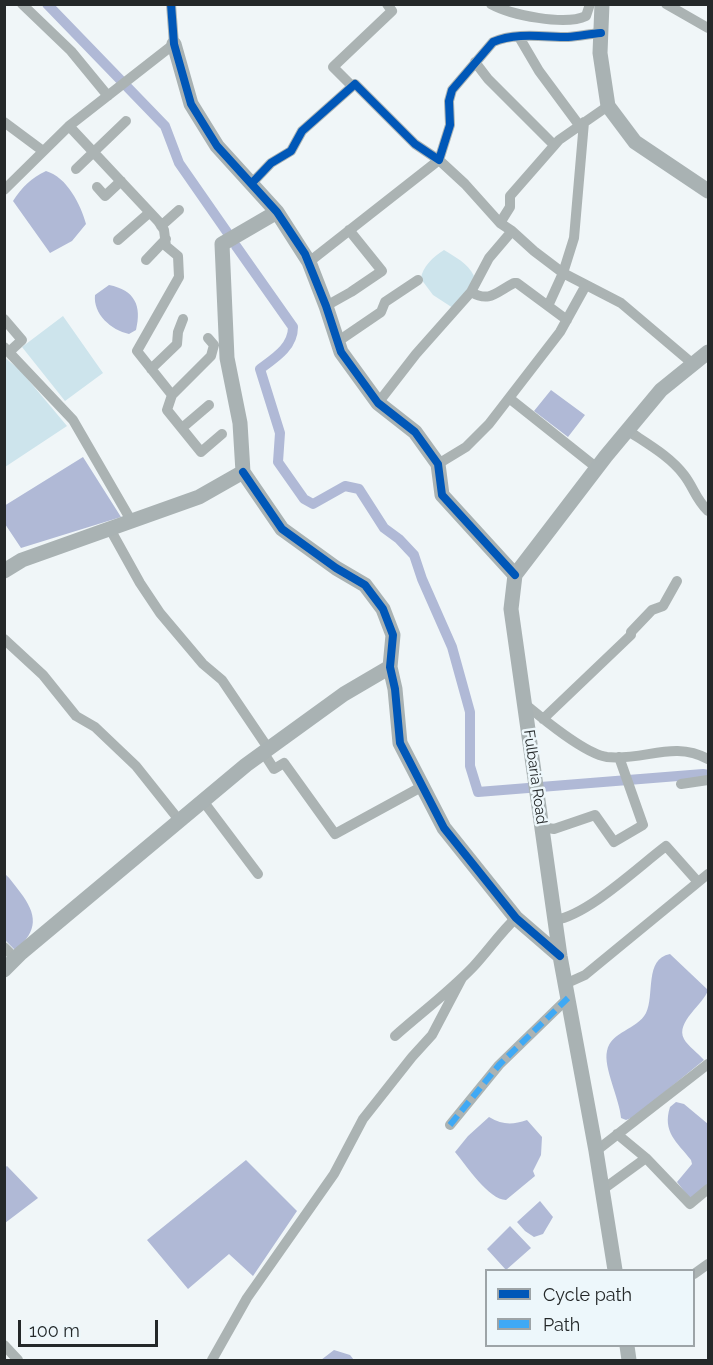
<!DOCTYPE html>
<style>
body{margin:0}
#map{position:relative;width:713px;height:1365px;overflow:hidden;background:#f0f6f8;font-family:Raleway,sans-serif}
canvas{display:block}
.frame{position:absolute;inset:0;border:6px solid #242829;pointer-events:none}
.legend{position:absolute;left:485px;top:1269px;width:210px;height:78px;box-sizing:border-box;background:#edf7fb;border:2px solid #9da4a7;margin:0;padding:8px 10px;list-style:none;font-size:18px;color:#242829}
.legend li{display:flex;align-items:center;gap:12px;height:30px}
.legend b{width:30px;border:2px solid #9da4a7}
.scale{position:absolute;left:18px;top:1320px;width:140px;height:27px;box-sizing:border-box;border:3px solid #242829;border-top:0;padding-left:8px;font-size:18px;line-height:21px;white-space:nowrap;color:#242829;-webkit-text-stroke:4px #edf7fb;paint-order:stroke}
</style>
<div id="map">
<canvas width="713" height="1365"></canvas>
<div class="frame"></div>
<ul class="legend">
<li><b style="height:8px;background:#0057b8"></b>Cycle path</li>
<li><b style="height:8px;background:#3fa9f5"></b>Path</li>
</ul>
<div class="scale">100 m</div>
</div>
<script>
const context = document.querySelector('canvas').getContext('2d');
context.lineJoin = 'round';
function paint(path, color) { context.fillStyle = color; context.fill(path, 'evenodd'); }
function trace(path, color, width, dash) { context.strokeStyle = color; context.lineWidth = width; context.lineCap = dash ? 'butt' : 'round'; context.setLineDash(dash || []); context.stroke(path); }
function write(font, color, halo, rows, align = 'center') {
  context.font = font + ' Raleway,sans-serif'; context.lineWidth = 5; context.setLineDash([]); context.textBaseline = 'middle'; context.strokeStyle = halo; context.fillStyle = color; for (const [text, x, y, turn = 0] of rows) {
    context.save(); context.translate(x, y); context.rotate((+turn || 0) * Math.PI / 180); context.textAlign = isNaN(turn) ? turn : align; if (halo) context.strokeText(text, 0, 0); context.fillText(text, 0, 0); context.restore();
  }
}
paint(new Path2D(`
 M444,250C455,257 468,263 474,276L470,286L453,308L433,295L421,279C422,267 433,257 444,250Z
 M63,316L103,373L65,401L22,347Z
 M4,357L20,370L67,426L5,467Z`), '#cde4ec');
paint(new Path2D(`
 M46,171C67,177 81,205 86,224L72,241L50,253L13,201C22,187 31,178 46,171Z
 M109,285C135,290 142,306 136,330L129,334C111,330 93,314 95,295Z
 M551,390L585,415L568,437L534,411Z
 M83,457L121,517L21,548L5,524L4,506Z
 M5,874C11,879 15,886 20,892C37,914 39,931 15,950L5,940Z
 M670,954L708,990C704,1004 675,1022 684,1039C688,1046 698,1053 704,1060L634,1117L626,1120L621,1118C620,1100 603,1067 607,1051C611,1031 637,1030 646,1013C655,995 644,959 670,954Z
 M676,1102L684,1104L708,1124V1185L691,1200L677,1182L692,1164L691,1160C677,1142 662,1132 670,1107Z
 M489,1117C503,1125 512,1125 527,1120L542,1137L541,1155L533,1171L535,1176L506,1200C489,1200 466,1165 455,1152L468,1136Z
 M246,1160L297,1211L253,1276L229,1254L188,1289L147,1240Z
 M7,1166L38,1198L5,1223L4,1168Z
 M540,1201L553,1217L543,1234L534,1237L525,1231L517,1222Z
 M510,1226L531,1248L506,1270L487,1249Z
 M334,1350L350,1355L354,1360H321Z`), '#b0b9d6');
trace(new Path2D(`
 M47,4L165,126L179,163L227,232
 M236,246L293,327C293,347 275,358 260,369L280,433L278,462L304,499L313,504L345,486L359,489L384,528L399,539L414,555L422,579L452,647L470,712V766L478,792L703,774L708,775`), '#b0b9d6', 10);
trace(new Path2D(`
 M22,4L71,51L108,96
 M491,4C511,15 565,26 586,16L590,4
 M666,4L708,28
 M519,37L539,71L579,125
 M475,62L488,79L554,145
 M352,86L333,67L392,11L387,4
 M4,122L43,151
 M69,126L158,221L164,230L166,246L178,256L179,277L137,351L172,395L167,410L201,452L222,434
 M76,169L126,121
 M252,183L271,163L291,151L302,131L355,84L415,144L439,160L450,125L449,101L452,90L493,42C516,32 544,37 568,37C579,36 590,34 601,33
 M97,187L105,196L121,181
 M4,190L69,126L174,44L171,4
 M500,223L510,207V196L559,140L608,106
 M161,226L179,210
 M512,231L534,251L563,273L621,303L693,364
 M118,240L149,213
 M146,260L166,239
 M309,262L439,160L465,184L500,223L512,231L489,258L471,292L416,354L378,403
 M471,292C490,303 496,292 514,283H517L567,320
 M326,306L351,292L382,271L349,230
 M548,306L563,273L574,238L584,122
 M4,319L22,340L9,352
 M337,342L381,312L385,302L418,280
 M4,347L73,420L132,522
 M151,369L177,344L178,332L183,319
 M172,395L211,356L214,345L208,338
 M509,398L597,468
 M182,428L209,405
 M627,430C646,443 670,456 684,475C694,488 695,498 708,511
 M438,464L466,447L489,424L560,332L586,285
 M110,529L140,583L160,613L203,664L222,680L268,748
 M4,639L43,675L76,716L95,727L136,766L179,820
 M525,704C543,719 585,754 607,757C645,761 673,740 708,759
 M543,719L631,635V632L652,610L663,606L677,581
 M263,752L274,769L284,763L335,834L423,786
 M681,784L708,780
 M203,801L258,874
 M542,827L554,829L595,815L614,842L643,825L619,757
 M555,920C588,915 638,867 666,846L698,882
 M4,947L15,958
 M565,984L585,975L708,874
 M395,1036C421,1013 449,992 473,967C488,951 500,933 516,918
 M450,1125L499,1065L568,998
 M596,1151L708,1064
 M646,1158L690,1204L708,1189
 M602,1190L646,1158L617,1134
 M694,1274L708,1264
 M4,1345L18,1360
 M212,1360L247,1298L334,1174L363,1119L412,1057L432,1035L462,978`), '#abb3b3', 10);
trace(new Path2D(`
 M602,4L600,53L608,106L635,142L708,191
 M174,44L191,104L217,146L277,212L309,262L326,306L341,352L378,403L415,432L438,464L442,495L515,575
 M243,472L282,529L336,568L365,585L383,609L393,635L390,667L395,689L400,743L444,828L516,918L560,956
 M4,571L22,560L199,497L243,472L240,423L227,358L222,244L277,212
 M4,970L21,953L246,765L344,694L390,667
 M615,1270L596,1151L560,956L511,609L515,575L606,456L661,390L708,352
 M627,1346L629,1360`), '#a9b2b3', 15);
trace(new Path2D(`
 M450,1125L499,1065L568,998`), '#3fa9f5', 6, [12, 6]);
trace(new Path2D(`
 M171,4L174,44L191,104L217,146L277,212L305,254L326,306L341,352L378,403L415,432L438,464L442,495L515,575
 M252,183L271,163L291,151L302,131L355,84L415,144L439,160L450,125L449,101L452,90L493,42C516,32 544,37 568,37C579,36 590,34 601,33
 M243,472L282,529L336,568L365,585L383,609L393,635L390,667L395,689L400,743L444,828L516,918L560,956`), '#0057b8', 8);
write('15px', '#242829', '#edf7fb', [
 ["Fulbaria Road",535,777,82]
]);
</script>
